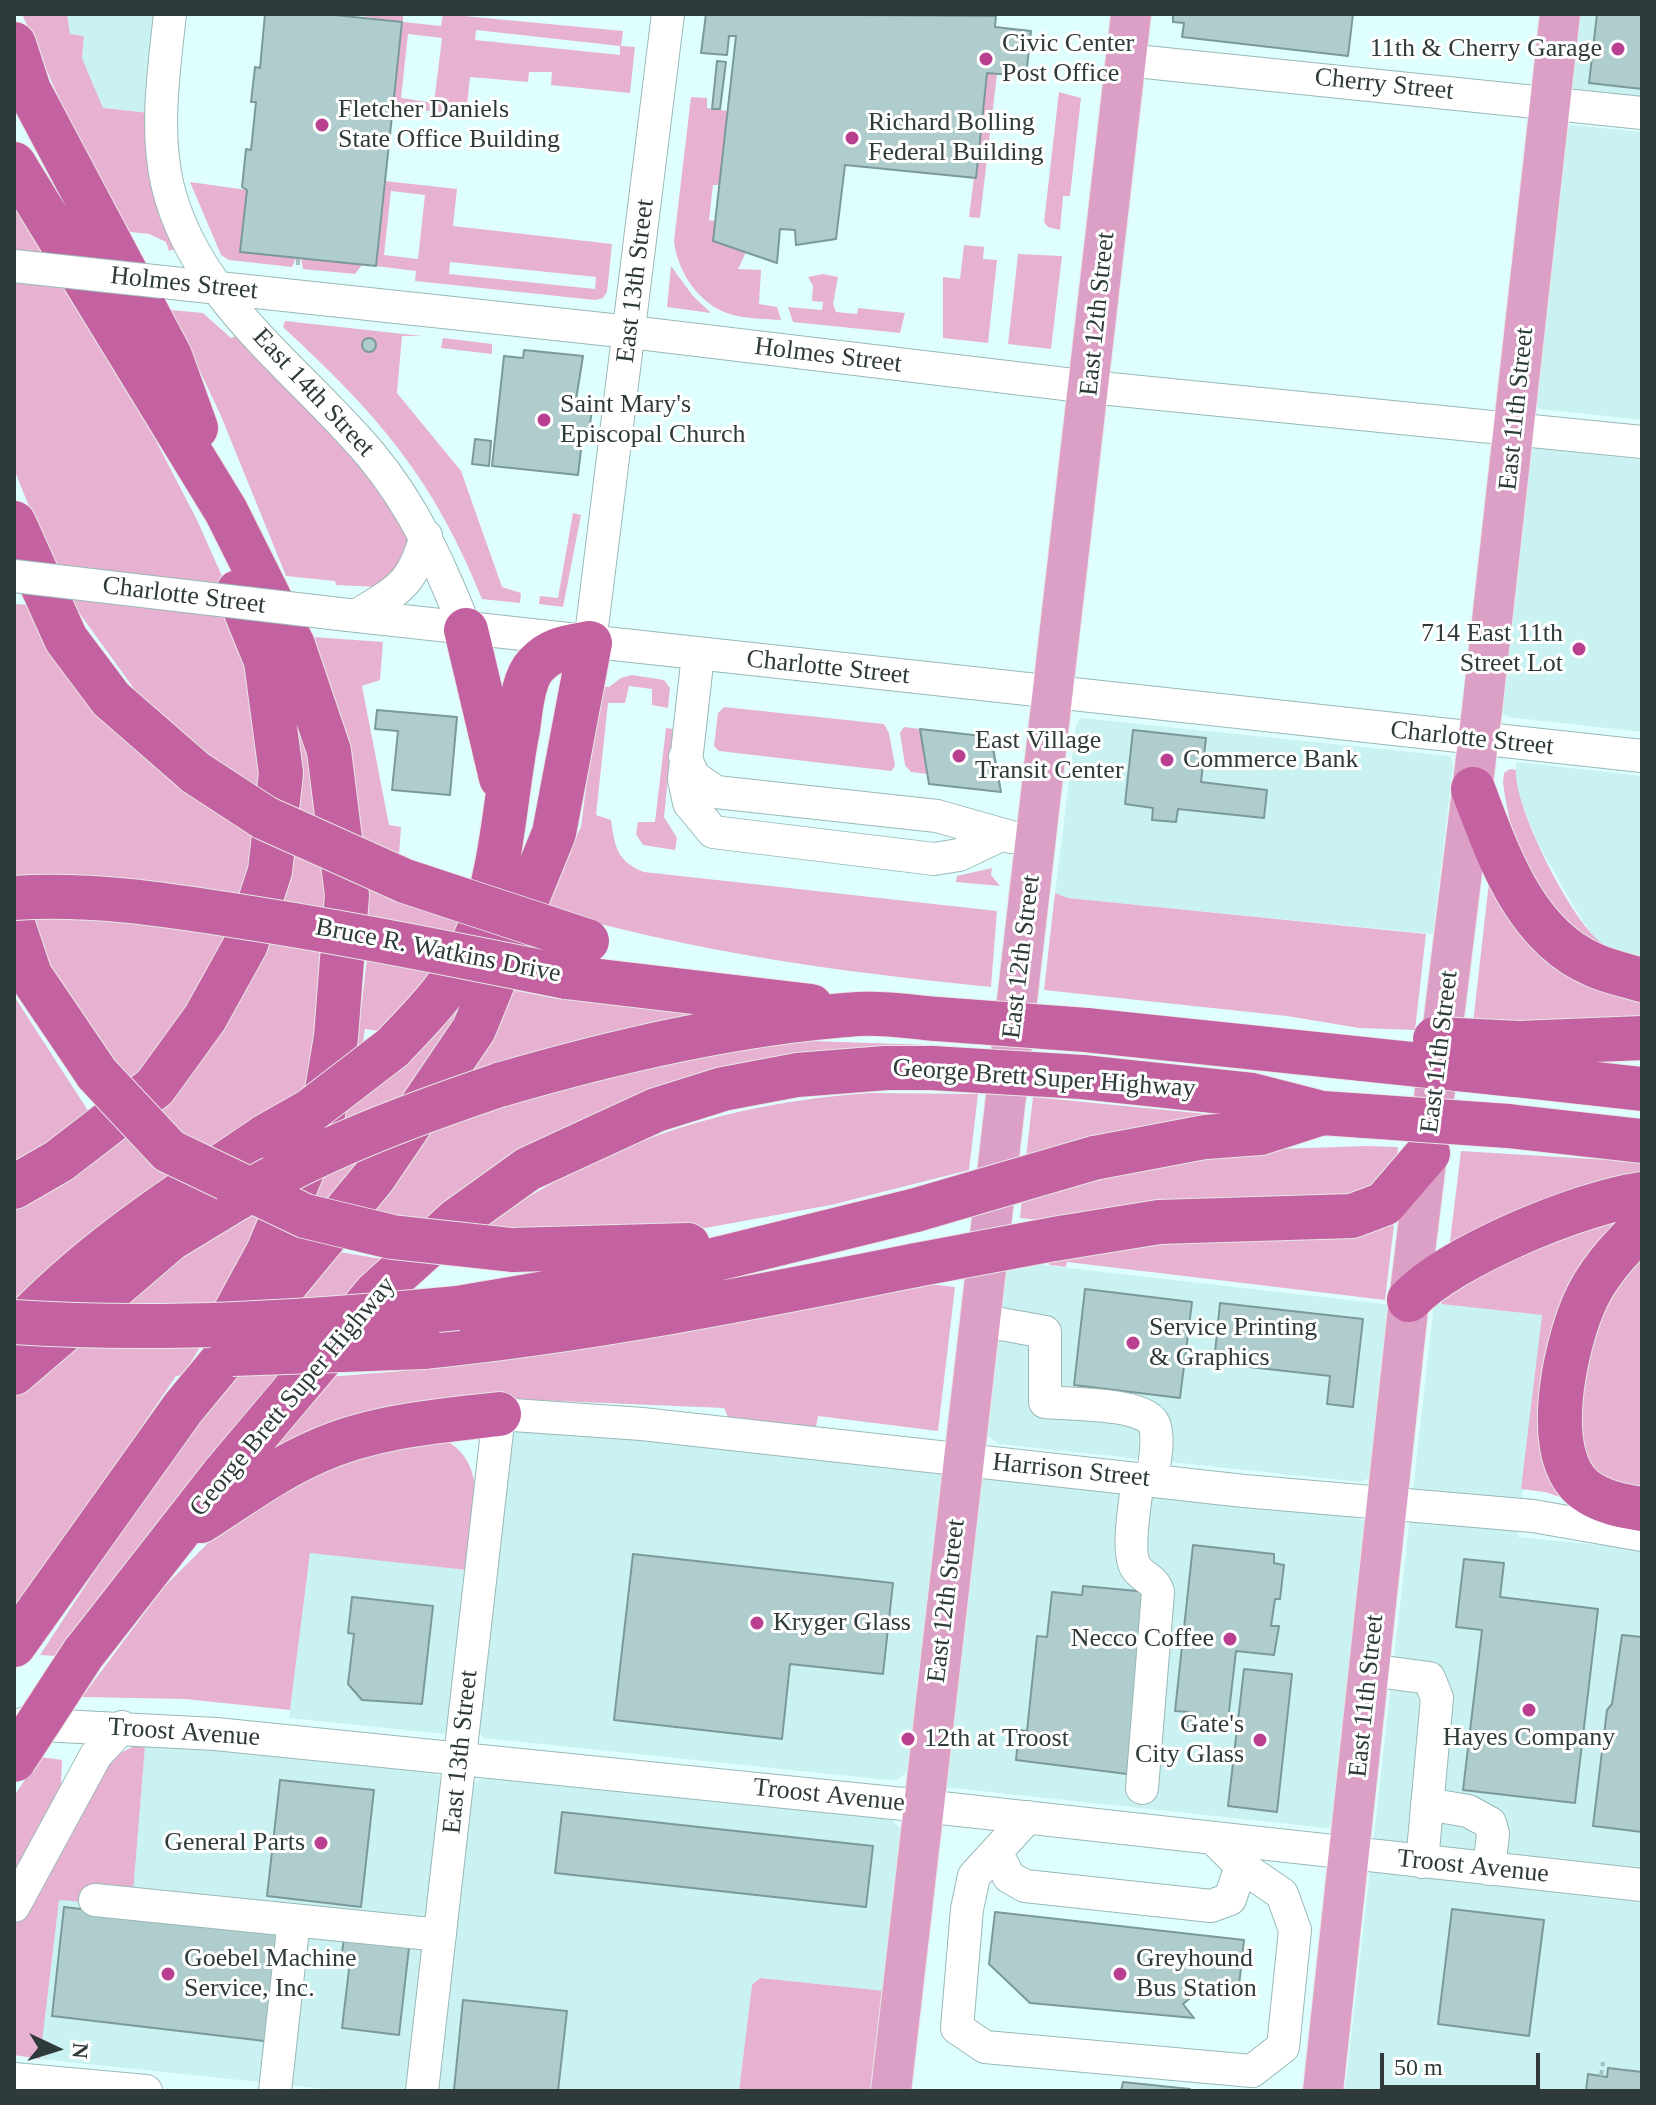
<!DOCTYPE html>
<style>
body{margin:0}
#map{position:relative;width:1656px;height:2105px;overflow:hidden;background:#dfffff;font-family:Georgia,serif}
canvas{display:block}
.frame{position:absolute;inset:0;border:16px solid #2f3b3b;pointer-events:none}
.north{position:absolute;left:16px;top:2009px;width:80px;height:80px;-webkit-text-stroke:6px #fff;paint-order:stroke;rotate:94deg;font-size:22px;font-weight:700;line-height:32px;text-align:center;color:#2f3b3b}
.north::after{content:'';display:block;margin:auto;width:28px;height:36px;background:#2f3b3b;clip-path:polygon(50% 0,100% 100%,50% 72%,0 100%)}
.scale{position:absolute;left:1380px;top:2053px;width:160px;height:36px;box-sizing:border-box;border:4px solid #2f3b3b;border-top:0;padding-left:10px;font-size:24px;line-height:28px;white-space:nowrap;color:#2f3b3b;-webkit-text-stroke:6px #fff;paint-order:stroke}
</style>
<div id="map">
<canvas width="1656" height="2105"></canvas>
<div class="frame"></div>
<div class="north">N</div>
<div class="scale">50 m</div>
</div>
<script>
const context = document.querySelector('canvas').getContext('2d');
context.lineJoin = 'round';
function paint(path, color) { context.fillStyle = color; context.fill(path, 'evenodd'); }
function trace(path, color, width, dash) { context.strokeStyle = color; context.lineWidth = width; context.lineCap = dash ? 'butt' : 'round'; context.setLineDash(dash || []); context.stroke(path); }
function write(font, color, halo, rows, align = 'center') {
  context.font = font + ' Georgia,serif'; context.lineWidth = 6; context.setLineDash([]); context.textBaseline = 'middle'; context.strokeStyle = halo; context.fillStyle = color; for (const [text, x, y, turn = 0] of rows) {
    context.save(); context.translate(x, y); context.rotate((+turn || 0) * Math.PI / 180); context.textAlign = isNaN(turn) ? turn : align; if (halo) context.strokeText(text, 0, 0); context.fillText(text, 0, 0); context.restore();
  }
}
paint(new Path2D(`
 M67,14H160L149,113L103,108L82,58L84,36L70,34Z
 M1578,14H1642V103L1578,94L1572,87Z
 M1571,125L1642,132V420L1540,409L1535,405L1567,129Z
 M1537,448L1642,460V732L1508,717L1501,712L1531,450Z
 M1081,718L1450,756L1453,766L1433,934L1068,898L1055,893L1076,725Z
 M1516,762L1642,776V956L1610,949L1594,937L1580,917L1538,844L1516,789Z
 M1016,1262L1393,1305L1374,1476L1360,1482L998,1444L983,1432L1004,1263Z
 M1434,1303L1542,1315L1518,1537L1642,1549V2091H1345Z
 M521,1427L944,1473L908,1771L897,1780H888L483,1738L478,1731L510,1442L515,1429Z
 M991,1478L1358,1518L1368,1523L1335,1825L1327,1828L943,1787L979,1481Z
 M310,1552L467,1570L449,1729L444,1734L289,1718Z
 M145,1746L250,1750L434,1772L439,1776L443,1784L406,2091H345L40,2059L59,1899L133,1892Z
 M487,1776L892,1820L903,1831L885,1991L760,1978L752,1985L739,2091H438L471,1784Z`), '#caf2f2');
paint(new Path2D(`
 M22,14H67L70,34L84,36L82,58L103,108L149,113L176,249L169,251L166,242L149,234L122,231L100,192Z
 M351,14H403V22L441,26L443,14L623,31L621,46L635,47L630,93L551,85L552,72H529L528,82L470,77L466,115L393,107L402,23ZM476,30L620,46V55L475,40ZM408,34L442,38L434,103L401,98Z
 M987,73L997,74L980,218L969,217Z
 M1059,92L1081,98L1070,196H1063L1060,230L1048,227L1044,222Z
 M691,97L707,98V108L728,111L719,185H713L709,220L715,221L713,241L746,252L738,269L761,270L759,304L777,307L781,320C765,319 746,319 730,314C699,305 677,271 674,241Z
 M385,181L457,189L453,226L612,244L607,292L603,298L595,300L415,281L416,271L376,266ZM391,191L425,195L418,259L384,255ZM450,262L596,277L595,289L449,274Z
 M190,182L247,190L240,251L296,258L292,267L229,260L221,255Z
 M17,212L155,439L197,520L238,612L270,795L225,769L160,717L135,690L80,614L44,544L14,469V213Z
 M964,245L984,247L983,259L997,260L988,343L943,338V277L960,279Z
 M1018,254L1062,256L1051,349L1008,344Z
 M301,258L362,265L355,274L303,269Z
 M671,266L693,296L711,313L667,307Z
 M823,274L838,277L833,304L836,312L857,314L858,308L905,313L900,333L793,322L788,307L822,310L823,302L812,301L813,286L808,277Z
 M171,310L203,313L231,338L236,336L368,474L410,540L411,552L378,587L336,585L335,581L286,576L221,416Z
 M285,321L422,336H402L397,393L461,471L502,587L521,593L520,603L482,599C433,477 378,415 283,327Z
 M443,338L492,344V354L441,348Z
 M573,513L581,515L563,607L539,604L540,596L558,598Z
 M14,604L32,605L264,836L238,933L128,1095L89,1051L14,898Z
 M313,637L383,642L380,680L362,686L389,825L401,827L399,854L362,841Z
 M632,675L664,680L670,688L668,708L652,705V689L629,686L625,703H608L596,815L611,820C615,846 616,861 644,872L997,911L991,987C838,972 687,951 539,907L581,827L599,686L609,687L621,678Z
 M300,701L332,875L317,1077L14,1318V1200L209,1048Z
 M724,707L884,724L889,733L895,766L891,771L719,751L714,746L718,713Z
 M904,727L920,729L927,774L911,772L905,765L900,733Z
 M666,728L673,729L664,817L677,838L675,850L643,845L636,834L638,822H655Z
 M1510,769L1516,770C1513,805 1569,915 1597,939C1611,952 1624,954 1642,956V970C1626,962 1606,956 1592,946C1536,906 1511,848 1503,782L1504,773Z
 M992,868L991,875L1000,886L956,882L957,876Z
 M1489,882L1642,991V1028L1472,1032Z
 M367,884L467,922L459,937L367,918Z
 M1055,893L1068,898L1426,934L1415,1030L1359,1028L1287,1016L1044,990Z
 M367,959L440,974L387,1032L365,1029L361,1055L355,1061Z
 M485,983L422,1089L342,1123L348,1098Z
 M507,989L558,999L560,995L697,1011L702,1020L455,1078Z
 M14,996L96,1123L14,1172Z
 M812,1041L930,1045L929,1052L796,1061L419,1229L351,1218L417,1130L480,1107L744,1046Z
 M871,1093L978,1094L969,1170L831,1205L678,1233L470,1236C594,1146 720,1103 871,1093Z
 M1033,1097L1237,1117L1026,1157Z
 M384,1143L306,1242L312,1206L326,1169Z
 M1366,1146L1398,1147L1396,1170L1370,1196L1055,1222L1020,1218L1022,1198L1172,1163L1276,1149Z
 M1461,1151L1642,1162V1183L1449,1249Z
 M283,1192L246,1272L183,1375L176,1376L14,1614V1388L104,1307Z
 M1642,1199L1579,1283L1578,1503L1545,1492L1521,1489L1542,1315L1441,1304L1445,1293Z
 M1391,1217L1394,1225L1385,1300L1067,1262L1066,1267L1049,1265L1051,1251Z
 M1642,1242V1489L1609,1478L1602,1486L1575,1450L1582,1342Z
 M328,1250L388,1260L344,1305L281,1309Z
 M919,1283L955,1287L938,1431L818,1416L816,1427L728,1417L724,1408L510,1399L251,1475L328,1377L402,1371L407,1366Z
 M291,1369L57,1656L40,1655L135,1510L235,1370Z
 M440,1437C494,1463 472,1522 467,1570L310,1553L290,1710L185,1699L82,1697L164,1587L234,1517L307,1469Z
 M134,1746H145L133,1893L85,1902L59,1900L40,2059L14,2055V1922L113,1757Z
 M40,1757L62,1760L61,1785L14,1873V1796Z
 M760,1978L885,1991L874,2091H739L752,1985Z`), '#e7b2d1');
const building = new Path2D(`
 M265,14H325L402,22L376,266L240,252L247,190L242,187L246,149L251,150L256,102H251L255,67L260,68Z
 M706,14L996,16L995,27L1031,31L1026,76L987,73L976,178L845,165L836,239L796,245L795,230L780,229L777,263L713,241L736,36H729L727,55L701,53Z
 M1173,14H1353L1348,56L1182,37L1184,23L1173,22Z
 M1597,14H1642V89L1589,83Z
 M717,61L726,62L720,109H712Z
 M362 345a7 7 0 1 1 14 0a7 7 0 1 1-14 0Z
 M524,350L583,356L575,406L592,408L589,434L583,433L578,475L492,466L504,356L523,358Z
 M475,439L491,441L489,466L472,464Z
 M377,710L457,717L450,795L392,790L398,731L375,729Z
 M920,729L991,737L1001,792L929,784Z
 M1133,730L1206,738L1201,782L1267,790L1264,818L1178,809L1176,822L1152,820L1153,808L1125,804Z
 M1085,1289L1192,1302L1180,1398L1074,1385Z
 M1220,1303L1363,1319L1353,1407L1327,1404L1330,1376L1214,1363Z
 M1193,1545L1274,1554V1563L1284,1565L1280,1599H1275L1271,1626H1279L1274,1655L1236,1651L1227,1729L1186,1726L1188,1712L1175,1711Z
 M633,1554L893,1583L883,1674L790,1664L782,1739L614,1720Z
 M1464,1559L1504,1563L1500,1597L1598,1609L1575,1803L1463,1790L1482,1630L1456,1627Z
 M1083,1586L1148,1592L1127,1774L1016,1760L1019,1730L1027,1731L1037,1636L1047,1637L1052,1592L1082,1595Z
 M352,1597L433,1606L422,1704L362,1700L348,1684L354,1634L348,1633Z
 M1622,1635L1642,1637V1832L1593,1826L1607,1710L1612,1704Z
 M1244,1669L1292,1674L1277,1812L1228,1806Z
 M280,1780L374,1790L361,1907L267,1896Z
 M562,1812L873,1846L866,1907L555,1873Z
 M64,1907L285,1933L273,2042L52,2016Z
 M1452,1909L1544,1920L1529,2036L1438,2024Z
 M995,1912L1244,1940L1238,1995L1199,1991L1183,2004L1194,2018L1030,2003L989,1964Z
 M345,1931L410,1939L399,2035L342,2028L350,1961L341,1960Z
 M463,2000L567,2011L558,2091L454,2090Z
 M1608,2068L1642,2072V2091H1586L1588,2074L1607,2077Z
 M1123,2082L1190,2089V2091H1121Z`);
paint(building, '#afcdcd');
trace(building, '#7c9999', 2);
const minor = new Path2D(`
 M170,14C164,69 155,128 167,183C193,298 300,370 371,455C415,508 441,567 466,630
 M1126,60L1642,113
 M163,282L630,332L1090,387L1642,442
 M348,615L1642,756
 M356,616C399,589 411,587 426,536
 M590,643L668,14
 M698,655L684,779L689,803L713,832L934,859L959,855L999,836
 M685,757L694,777L716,792L937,816L1011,837
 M979,1320L1045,1332V1402C1067,1404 1145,1403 1154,1424C1160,1439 1154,1464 1152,1480
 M1138,1479C1136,1499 1125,1554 1137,1569C1145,1579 1154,1579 1158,1592L1142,1788
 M1369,1670L1429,1678L1437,1698L1422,1862
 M22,1724L216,1734L923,1806L1642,1885
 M1427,1804L1468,1811L1490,1823L1493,1834L1489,1869
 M1028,1817L974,1876L967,1909L957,2028L985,2047L1252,2071L1283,2047L1295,1930L1282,1894L1241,1866L1213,1838
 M997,1854L1009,1877L1025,1886L1211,1906L1230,1899L1241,1866
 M95,1900L440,1935
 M14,1906L96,1755L122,1727
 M14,2079L146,2091
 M275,2091L294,1920
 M422,2091L499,1414L642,1424L1244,1491L1533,1516L1642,1535`);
const major = new Path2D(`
 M891,2091L1131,14
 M1323,2091L1409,1300L1482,710L1560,14`);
const highway = new Path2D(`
 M14,44L29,90L170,356L196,428
 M14,164L226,511L293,645L329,751L347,895L336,1037L321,1126L268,1252L232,1318
 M14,523L66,639L111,699L196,773
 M466,630L501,778
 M1473,789C1498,854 1524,935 1594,965C1609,972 1626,975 1642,980
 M14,927L30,975L97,1074
 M566,977L811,1006
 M1086,1030L1363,1059
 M1520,1043L1642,1038
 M1515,1075L1642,1089
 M1082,1077L1252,1095L1322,1113L1366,1116
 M499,1085C616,1051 736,1023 858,1014C884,1012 912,1017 937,1019
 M1508,1126L1642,1141
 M1094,1158L1205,1137L1260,1133L1322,1113
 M14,1187L59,1161L155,1087L205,1018L246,944L270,871L281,773L266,661L238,592
 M1642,1227C1619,1250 1596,1274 1583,1306C1565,1349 1541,1454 1584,1489C1601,1502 1622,1506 1642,1509
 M1054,1239L1159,1222L1352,1216L1384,1204L1428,1153
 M512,1250L688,1245
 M1409,1300C1453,1255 1579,1203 1642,1194
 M458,1308L652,1275L916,1210
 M14,1333C87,1253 177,1196 266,1136
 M423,1347C590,1330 752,1298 916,1265
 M14,1373L170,1239L239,1197
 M201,1521C239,1497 276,1469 318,1451C374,1426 438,1421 499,1414
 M14,1645L183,1408L374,1177L474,1029L554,833L590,643C568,647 552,648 536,665C522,680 521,710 518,729C505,795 503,869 478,932C460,978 426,1013 392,1048
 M83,1654L222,1476L377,1292L457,1220L528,1169L656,1110L723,1089L797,1075L886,1068H932`);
trace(minor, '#9ab8b8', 34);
trace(major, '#e6e7e7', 42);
trace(highway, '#e6e7e7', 46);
trace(new Path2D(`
 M298,265V258
 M1601,2076L1603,2062`), '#a6c0c0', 4, [6, 4]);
trace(minor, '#fff', 32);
trace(major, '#dca0c6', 40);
trace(highway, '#c461a0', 44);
const minorBridge = new Path2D(`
 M14,266L163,282
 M14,576L348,615`);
const highwayBridge = new Path2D(`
 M196,773L265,818L405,881L587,941
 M14,898C89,893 163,904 238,916C348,933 457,955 566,977
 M937,1019L1086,1030
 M1435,1039L1520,1043
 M1363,1059L1515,1075
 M932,1068L1082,1077
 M97,1074L169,1151L305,1216L392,1237L512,1250
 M1366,1116L1508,1126
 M266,1136L310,1111L392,1048
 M239,1197C321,1148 408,1116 499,1085
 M916,1210L1094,1158
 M916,1265L1054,1239
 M14,1322C164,1332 310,1322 458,1308
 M232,1354L423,1347
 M14,1760L83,1654`);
trace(minorBridge, '#9ab8b8', 34, []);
trace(highwayBridge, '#e6e7e7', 46, []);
trace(minorBridge, '#fff', 32);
trace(highwayBridge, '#c461a0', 44);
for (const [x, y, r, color] of [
 [1618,49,8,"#b93f91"],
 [986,59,8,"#b93f91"],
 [322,125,8,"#b93f91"],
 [852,138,8,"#b93f91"],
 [544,420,8,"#b93f91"],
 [1579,649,8,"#b93f91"],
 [959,756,8,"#b93f91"],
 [1167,760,8,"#b93f91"],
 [1133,1343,8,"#b93f91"],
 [757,1623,8,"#b93f91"],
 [1230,1639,8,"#b93f91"],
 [1529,1710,8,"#b93f91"],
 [908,1739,8,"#b93f91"],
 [1260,1740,8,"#b93f91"],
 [321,1843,8,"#b93f91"],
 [168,1974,8,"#b93f91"],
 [1120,1974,8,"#b93f91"]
]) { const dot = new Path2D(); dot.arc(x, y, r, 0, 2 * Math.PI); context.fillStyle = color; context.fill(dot); trace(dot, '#fff', 3); }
write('26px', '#2f3b3b', '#fff', [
 ["Civic Center",1002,44],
 ["Post Office",1002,74],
 ["11th & Cherry Garage",1602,49,"right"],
 ["Fletcher Daniels",338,110],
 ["State Office Building",338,140],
 ["Richard Bolling",868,123],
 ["Federal Building",868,153],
 ["Saint Mary's",560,405],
 ["Episcopal Church",560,435],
 ["714 East 11th",1563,634,"right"],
 ["Street Lot",1563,664,"right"],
 ["East Village",975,741],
 ["Transit Center",975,771],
 ["Commerce Bank",1183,760],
 ["Service Printing",1149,1328],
 ["& Graphics",1149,1358],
 ["Kryger Glass",773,1623],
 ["Necco Coffee",1214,1639,"right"],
 ["Gate's",1244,1725,"right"],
 ["City Glass",1244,1755,"right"],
 ["Hayes Company",1529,1738,"center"],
 ["12th at Troost",924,1739],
 ["General Parts",305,1843,"right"],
 ["Goebel Machine",184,1959],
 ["Service, Inc.",184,1989],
 ["Greyhound",1136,1959],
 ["Bus Station",1136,1989]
], 'left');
write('26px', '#2f3b3b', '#fff', [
 ["Cherry Street",1384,85,6],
 ["East 13th Street",636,281,-83],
 ["Holmes Street",184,284,6],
 ["East 12th Street",1098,314,-84],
 ["Holmes Street",828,356,7],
 ["East 14th Street",313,393,47],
 ["East 11th Street",1517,409,-84],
 ["Charlotte Street",184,596,7],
 ["Charlotte Street",828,668,6],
 ["Charlotte Street",1472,739,6],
 ["Bruce R. Watkins Drive",438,951,11],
 ["East 12th Street",1022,957,-83],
 ["East 11th Street",1440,1052,-83],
 ["George Brett Super Highway",1044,1079,4],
 ["George Brett Super Highway",293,1397,-50],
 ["Harrison Street",1071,1471,6],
 ["East 12th Street",947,1601,-83],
 ["East 11th Street",1367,1696,-84],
 ["Troost Avenue",184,1733,4],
 ["East 13th Street",461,1752,-84],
 ["Troost Avenue",829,1796,6],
 ["Troost Avenue",1473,1867,6]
]);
</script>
